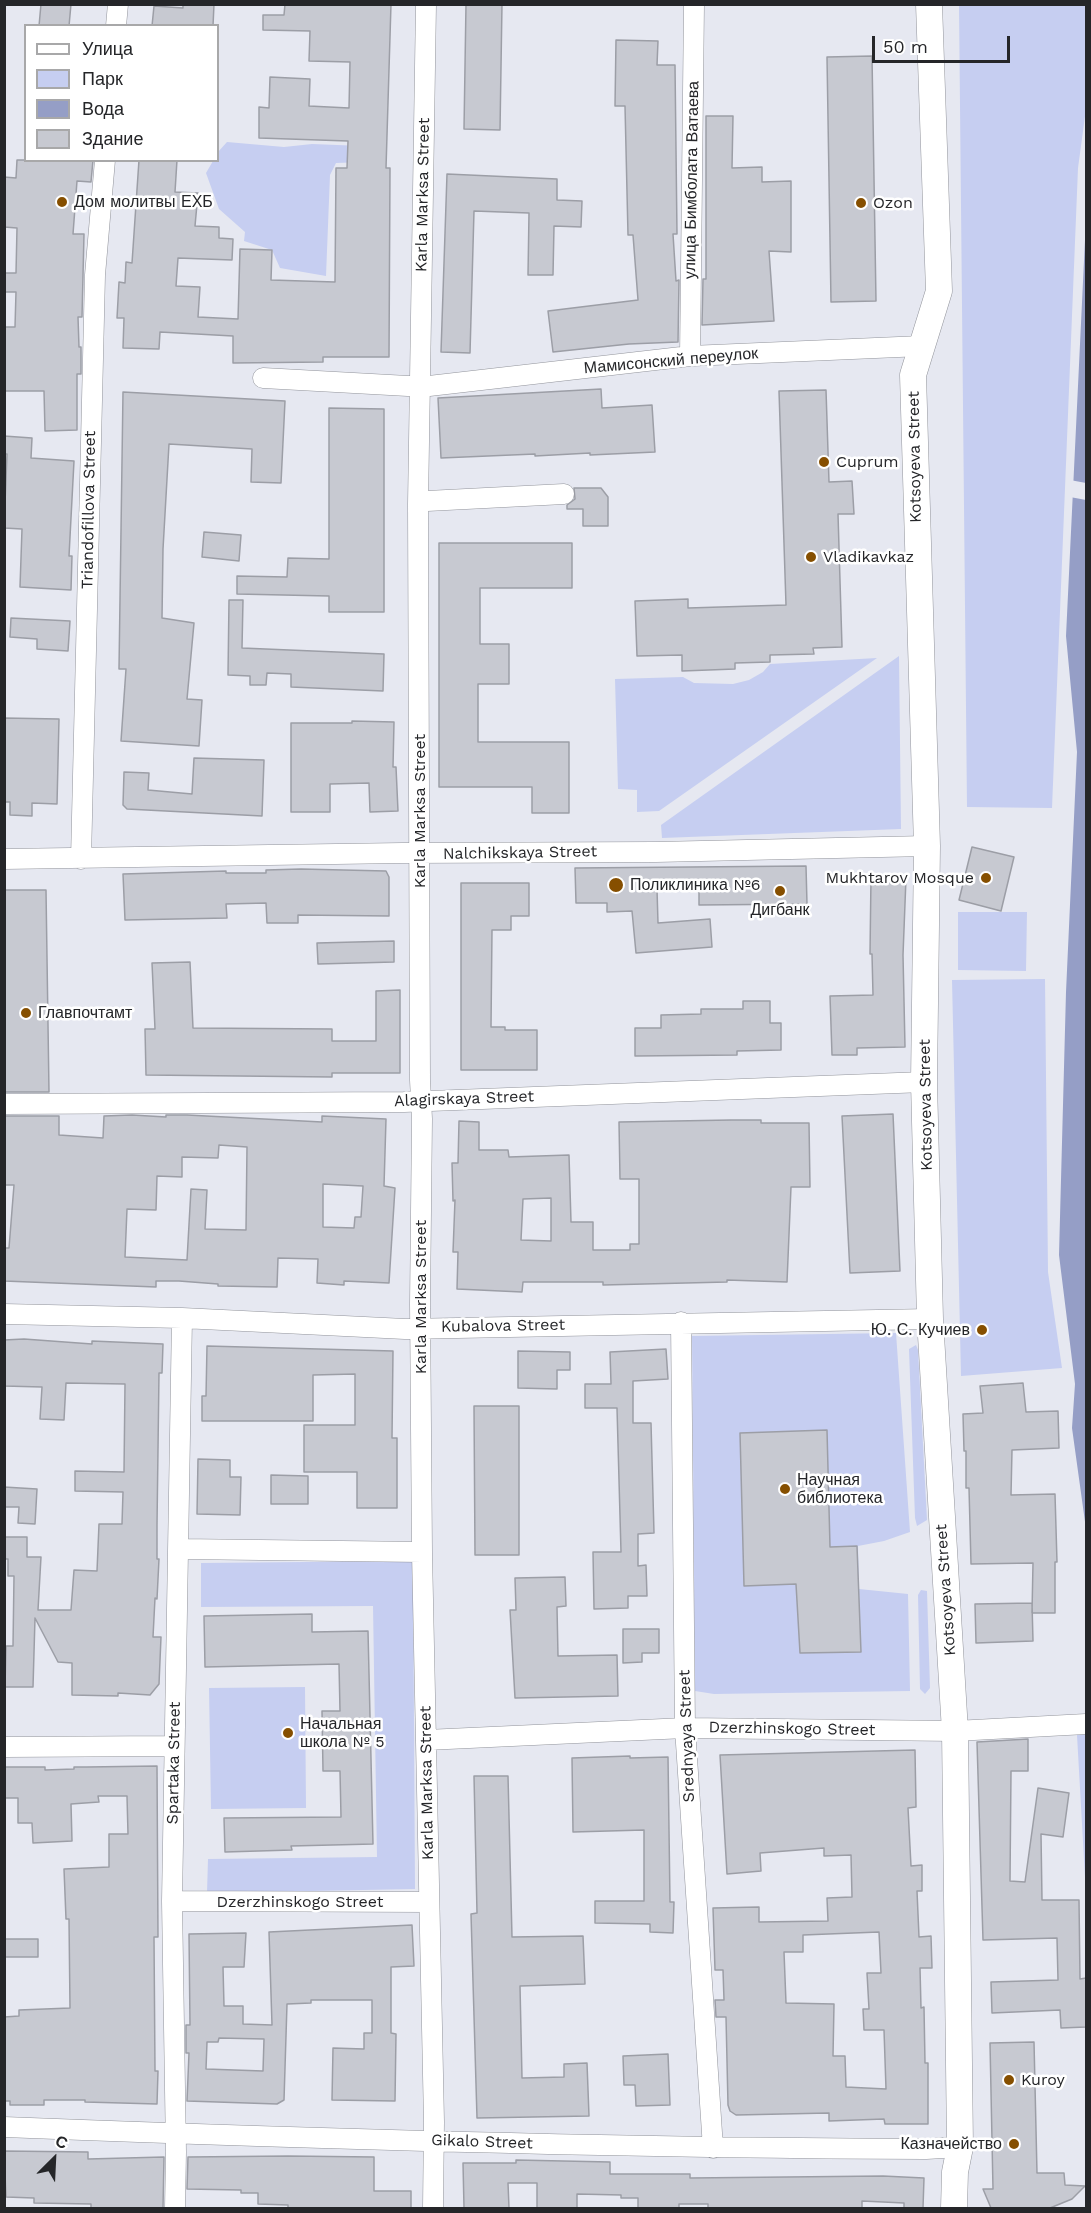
<!DOCTYPE html>
<meta charset="utf-8">
<style>
body{margin:0}
#map{position:relative;width:1091px;height:2213px;overflow:hidden;background:#e6e8f1;font-family:"Work Sans",sans-serif}
canvas{display:block}
.frame{position:absolute;inset:0;border:6px solid #252629;pointer-events:none}
.legend{position:absolute;left:24px;top:24px;width:195px;height:138px;box-sizing:border-box;background:#fff;border:2px solid #a8a8a9;margin:0;padding:8px 10px;list-style:none;font-size:18px;color:#252629}
.legend li{display:flex;align-items:center;gap:12px;height:30px}
.legend b{width:30px;border:2px solid #a8a8a9}
.north{position:absolute;left:24px;top:2129px;width:60px;height:60px;-webkit-text-stroke:4px #fff;paint-order:stroke;rotate:24deg;font-size:16px;font-weight:700;line-height:24px;text-align:center;color:#252629}
.north::after{content:'';display:block;margin:auto;width:21px;height:27px;background:#252629;clip-path:polygon(50% 0,100% 100%,50% 72%,0 100%)}
.scale{position:absolute;left:872px;top:36px;width:138px;height:27px;box-sizing:border-box;border:3px solid #252629;border-top:0;padding-left:8px;font-size:18px;line-height:21px;white-space:nowrap;color:#252629;-webkit-text-stroke:4px #fff;paint-order:stroke}
</style>
<div id="map">
<canvas width="1091" height="2213"></canvas>
<div class="frame"></div>
<ul class="legend">
<li><b style="height:8px;background:#fff"></b>Улица</li>
<li><b style="height:16px;background:#c6cef1"></b>Парк</li>
<li><b style="height:16px;background:#959ec6"></b>Вода</li>
<li><b style="height:16px;background:#c7c9d1"></b>Здание</li>
</ul>
<div class="north">С</div>
<div class="scale">50 m</div>
</div>
<script>
const context = document.querySelector('canvas').getContext('2d');
context.lineJoin = 'round';
function paint(path, color) { context.fillStyle = color; context.fill(path, 'evenodd'); }
function trace(path, color, width, dash) { context.strokeStyle = color; context.lineWidth = width; context.lineCap = dash ? 'butt' : 'round'; context.setLineDash(dash || []); context.stroke(path); }
function write(font, color, halo, rows, align = 'center') {
  context.font = font + ' "Work Sans",sans-serif'; context.lineWidth = 5; context.setLineDash([]); context.textBaseline = 'middle'; context.strokeStyle = halo; context.fillStyle = color; for (const [text, x, y, turn = 0] of rows) {
    context.save(); context.translate(x, y); context.rotate((+turn || 0) * Math.PI / 180); context.textAlign = isNaN(turn) ? turn : align; if (halo) context.strokeText(text, 0, 0); context.fillText(text, 0, 0); context.restore();
  }
}
paint(new Path2D(`
 M959,5H1086V109L1078,168L1052,808L967,807Z
 M227,142L284,147L312,144L362,146L364,162L336,163L330,175L326,276L280,268L272,250L244,241L245,232L219,209L206,173L213,161L218,160V152Z
 M899,656L901,829L662,838L661,825Z
 M877,658L659,811L637,812V790L618,789L615,679L683,677L694,683L733,684L749,680L763,672L770,664Z
 M958,912H1027L1026,971L958,970Z
 M1045,979L1048,1272L1062,1368L961,1376L952,980Z
 M896,1333L910,1532L884,1541L858,1546L859,1589L908,1594L910,1691L714,1694L695,1691L692,1336Z
 M916,1345L918,1350L927,1520L917,1526L915,1518L909,1349Z
 M413,1561L415,1889L207,1893L208,1859L377,1857L373,1606L201,1607V1563Z
 M921,1590L927,1591L930,1688L925,1694L920,1689L918,1595Z
 M305,1687L306,1808L211,1809L209,1688Z
 M1086,1734V1895L1077,1735Z`), '#c6cef1');
paint(new Path2D(`
 M1086,219V1529L1072,1428L1075,1384L1059,1255L1066,992L1077,752L1066,636Z`), '#959ec6');
paint(new Path2D(`
 M1070,480L1086,483V500L1070,497Z`), '#e6e8f1');
const building = new Path2D(`
 M41,4H71L69,26H39Z
 M183,4H214L213,26H152L154,6L183,8Z
 M285,4H391L386,168H390L389,357H323V362L233,363V336L160,332L159,349L123,348L124,318H117L119,282L125,283L126,262L132,263L139,160H177L175,192L198,193L195,226L219,227V238L233,239L232,260L178,258L176,286L200,287L198,317L238,319L240,249L272,250L271,280L335,282L336,168H347L348,141L259,138V107L269,108L270,77L310,79L309,106L349,108L350,62L309,61L310,31L263,30V15H284Z
 M466,4H502L500,130L464,129Z
 M616,40L658,41L657,65H675L677,234H673L676,281L679,280L678,342L629,344L553,352L548,311L638,300L633,235H628L625,106H615Z
 M872,56L876,301L831,302L827,57Z
 M706,116H733L732,168L762,167V182L791,181V252L769,251L774,321L702,325L703,279H706Z
 M17,160H93L91,182L77,181L73,234H84L82,317H78L79,347H81V374H77V430L45,431L44,391H4V327H15L16,292H4V273H16L17,228L4,227V177L16,178Z
 M447,174L557,179V200L582,201L581,227L554,226L553,275H528L529,213L474,211L470,353L441,352Z
 M601,389L602,408L652,405L655,452L590,455V453L535,456V454L441,458L438,398Z
 M826,390L829,482L852,481L854,514H838L842,647L813,648L814,654L770,655V662L735,663V669L682,671V655L637,656L635,601L688,599V608L786,605L779,391Z
 M123,392L285,401L281,483L251,482L252,449L169,444L163,549L162,618L194,623L187,699L202,700L199,746L121,741L126,669H119Z
 M329,408L384,409V612H329V596L237,594V576L287,577L288,558L329,559Z
 M4,436L32,438L31,458L74,461L69,556H72L71,590L20,587L22,529L4,528L7,454H4Z
 M574,488H601L608,497V526H583V509H567V505L575,499Z
 M204,532L241,535L239,561L202,557Z
 M439,543H572V588H480V644H509V684H478V742H569V813H532V787H439Z
 M229,600H243L242,648L384,654L383,691L291,687V674L267,673L266,685H250V676L228,675Z
 M11,618L70,621L68,651L37,649V639L10,637Z
 M4,718L59,719L57,804L32,803V816L10,815V802H4Z
 M352,721L394,722L393,767H396L398,811L370,812L369,783L330,784V812H291V723H352Z
 M194,758L264,760L262,816L127,809L123,805L124,772L149,773L148,790L192,794Z
 M972,847L1014,857L1001,911L959,900Z
 M806,866L807,904L699,905V889H657L658,923L710,919L712,947L636,953L632,911L607,912V903H576L575,868Z
 M301,869L386,871L389,877V916L298,915V923H267L266,903L226,904L227,918L125,920L123,874L226,871V873H266V870Z
 M871,877L906,878L903,955L905,1047L857,1048V1055H832L830,996L873,995L872,954H870Z
 M461,883H529V916H511V930H492L491,1027H505V1030H537V1070H461Z
 M4,890H46L49,1092H4Z
 M394,941V962L318,964L317,943Z
 M190,962L193,1028L332,1029V1041H376V991L400,990V1073H332V1077L146,1075L145,1029H155L152,963Z
 M743,1001H770V1023H781V1050L737,1051V1055L635,1056V1028H661V1015L701,1014V1009H743Z
 M893,1114L900,1271L850,1273L842,1116Z
 M132,1115L166,1117V1115H187L322,1122V1116L386,1119L384,1186L395,1188L389,1283L344,1281V1285L317,1283L318,1259L278,1258L277,1287L218,1286V1284L179,1281H156V1287L4,1281V1248H9L14,1185H4V1116H59V1135L103,1138L104,1116ZM219,1145L247,1147L246,1230L205,1229L207,1190L191,1189L187,1260L125,1257L127,1209L156,1210L157,1176L182,1177V1157L218,1158ZM323,1184L363,1186L361,1217H355L354,1228L323,1227Z
 M731,1120H761V1123H809L810,1187H791L787,1282L727,1280V1282L603,1285V1282H523L522,1292L457,1289L458,1252H453L455,1200L453,1201L452,1163H458L459,1121L479,1122V1150H508L509,1157L569,1155L571,1222H593V1250H630V1244H639V1179H620L619,1122ZM551,1198V1241L521,1240L523,1199Z
 M24,1339L92,1344V1341L163,1344L162,1373H159L157,1525V1559H159L157,1599L155,1598L153,1637H161L159,1684L150,1695L118,1693V1696L72,1695V1663L58,1662L35,1618L33,1687H5L6,1646H13L14,1576H8V1559H4V1537H27V1557H41L38,1610H71L74,1570L97,1571L99,1524H122L123,1492L75,1491V1471L124,1472L125,1384L66,1383L64,1420L40,1419L42,1387L4,1386V1340Z
 M207,1346L393,1351L392,1438H397V1508H357V1472H304V1425H355V1374L313,1375V1421H202V1396H206Z
 M666,1349L668,1379L633,1381V1423H651L654,1533L638,1534V1566L646,1565L647,1596H628V1608L594,1609L593,1552H621L617,1408H585V1384H611L610,1352Z
 M518,1351L570,1352V1370H557V1389L518,1388Z
 M1023,1383L1026,1412L1058,1411L1059,1448L1012,1450L1011,1495L1055,1494L1057,1562H1055V1613H1032L1033,1563L971,1564L969,1488H966V1451H964L963,1414L983,1413L980,1386Z
 M474,1406H519V1555H475Z
 M827,1430L830,1547L857,1546L861,1652L800,1653L796,1584L744,1586L740,1433Z
 M198,1459L230,1460V1477H241L240,1515L197,1514Z
 M271,1475L308,1476V1504H271Z
 M4,1487L37,1489L35,1524L18,1523L19,1507H4Z
 M565,1577L566,1606L557,1607L558,1656L617,1655L618,1696L515,1698L510,1610H516L515,1578Z
 M1032,1603L1033,1641L976,1643L975,1604Z
 M312,1614V1632L368,1631L373,1844L291,1846L292,1850L225,1852L224,1818L341,1817L340,1771H323L322,1711H340L339,1664L205,1667L204,1616Z
 M623,1629H659V1653H642V1662L623,1663Z
 M1028,1739V1771H1011L1010,1881L1025,1882L1038,1788L1069,1793L1063,1837L1041,1834L1042,1900H1079L1080,1979L1086,1978V2027L1061,2028L1060,2010L992,2013L991,1982L1058,1980L1057,1938L983,1940L977,1742Z
 M915,1750L916,1807L908,1808L911,1866L922,1865V1891H917L919,1937L931,1936L932,1968H920L921,2008L924,2007L925,2063H928V2124H885L884,2119L829,2121V2113L736,2115L730,2111L728,2105L726,2017H716L715,2000H724L723,1970H715L713,1908L759,1907V1922L828,1921L827,1898L852,1897L851,1855L824,1856V1848L760,1853L761,1871L727,1874L720,1755ZM879,1932L881,1973H867L869,2009H863L864,2030H884L886,2089L846,2087L845,2056H833L834,2004L786,2003L784,1952H803V1935Z
 M630,1756V1758L668,1757L670,1902H674L673,1933L650,1932V1924L595,1923V1901H644V1830L573,1832L572,1758Z
 M157,1766L158,1937H154L155,2071H158L157,2104L85,2102V2100H44V2105H10V2101H4V2017L19,2016V2010L70,2008L69,1919H66L64,1869L109,1867V1834H128L127,1796H98L99,1802L71,1804L72,1841L33,1843L32,1823H18V1798H4V1767H45V1770L74,1769V1767H87Z
 M474,1776H508L512,1937L583,1936L585,1984L520,1986L522,2078L564,2077V2064L587,2063L589,2116L477,2118L471,1914L477,1913Z
 M412,1925L414,1966L391,1967V2033L396,2034L395,2101L332,2100L333,2048L364,2049V2033H372V2000H311V2003L287,2004L284,2100L277,2104L187,2101L189,2053H186V2025H190L189,1934L246,1933L244,1967H223L224,2006H243V2024L272,2025L269,1932ZM219,2038L264,2039L263,2071L206,2069L207,2042H218Z
 M4,1939H38V1957H4Z
 M1034,2042L1037,2173H1064L1065,2185L1085,2186L1072,2199L1050,2208H991L983,2189H993L990,2043Z
 M668,2054L670,2105L636,2106L635,2085H624L623,2056Z
 M4,2151L88,2152V2159L164,2157L163,2208H91V2204L34,2203V2198L6,2197Z
 M288,2156L374,2157V2191H411V2208H288V2205L258,2204V2193H241V2190L187,2189L188,2157Z
 M516,2160L610,2162V2174H690V2178L883,2176L924,2178L923,2208H904V2203L862,2201V2208H708V2204H679V2208H638V2198H621V2195L577,2194V2208H537V2183H508L509,2208H464L463,2163H516Z`);
paint(building, '#c7c9d1');
trace(building, '#9c9ea6', 1.5);
const minor = new Path2D(`
 M426,4L418,504L420,1080L422,1119L420,1304L422,1552L434,2122L433,2208
 M116,26L118,4
 M690,356L694,4
 M263,378L408,386H429L690,356L922,346
 M418,504L427,501L564,494
 M4,859L402,853L656,852L927,846
 M81,859L95,275L105,160
 M4,1104L404,1102L924,1082
 M4,1314L182,1318L405,1329L930,1319
 M681,1322L685,1728L713,2148
 M180,1549L422,1552
 M426,1740L685,1728L955,1731L1086,1724
 M4,1747L173,1746
 M172,1901L429,1902
 M4,2127C312,2139 619,2148 926,2149L960,2147
 M175,2208L176,2152L172,1901L182,1318`);
const tertiary = new Path2D(`
 M929,4L939,291L913,375L927,846L924,1082L930,1319L955,1731L960,2147L955,2172L954,2208`);
trace(minor, '#92949b', 21);
trace(tertiary, '#92949b', 27);
trace(minor, '#fff', 20);
trace(tertiary, '#fff', 26);
for (const [x, y, r, color] of [
 [62,202,6,"#864f00"],
 [861,203,6,"#864f00"],
 [824,462,6,"#864f00"],
 [811,557,6,"#864f00"],
 [986,878,6,"#864f00"],
 [616,885,8,"#864f00"],
 [780,891,6,"#864f00"],
 [26,1013,6,"#864f00"],
 [982,1330,6,"#864f00"],
 [785,1489,6,"#864f00"],
 [288,1733,6,"#864f00"],
 [1009,2080,6,"#864f00"],
 [1014,2144,6,"#864f00"]
]) { const dot = new Path2D(); dot.arc(x, y, r, 0, 2 * Math.PI); context.fillStyle = color; context.fill(dot); trace(dot, '#fff', 2); }
write('16px', '#252629', '#fff', [
 ["улица Бимболата Ватаева",692,180,-89],
 ["Karla Marksa Street",423,195,-89],
 ["Мамисонский переулок",671,361,-5],
 ["Kotsoyeva Street",915,457,-91],
 ["Triandofillova Street",89,510,-89],
 ["Karla Marksa Street",420,811,-90],
 ["Nalchikskaya Street",520,853,-1],
 ["Alagirskaya Street",464,1099,-2],
 ["Kotsoyeva Street",926,1105,-91],
 ["Karla Marksa Street",421,1297,-90],
 ["Kubalova Street",503,1326,-1],
 ["Kotsoyeva Street",946,1590,-94],
 ["Dzerzhinskogo Street",792,1729,1],
 ["Srednyaya Street",687,1736,-92],
 ["Spartaka Street",174,1763,-89],
 ["Karla Marksa Street",427,1783,-91],
 ["Dzerzhinskogo Street",300,1902],
 ["Gikalo Street",482,2142,2]
]);
write('16px', '#252629', '#fff', [
 ["Дом молитвы ЕХБ",74,202],
 ["Ozon",873,203],
 ["Cuprum",836,462],
 ["Vladikavkaz",823,557],
 ["Mukhtarov Mosque",974,878,"right"],
 ["Поликлиника №6",630,885],
 ["Дигбанк",780,910,"center"],
 ["Главпочтамт",38,1013],
 ["Ю. С. Кучиев",970,1330,"right"],
 ["Научная",797,1480],
 ["библиотека",797,1498],
 ["Начальная",300,1724],
 ["школа № 5",300,1742],
 ["Kuroy",1021,2080],
 ["Казначейство",1002,2144,"right"]
], 'left');
</script>
